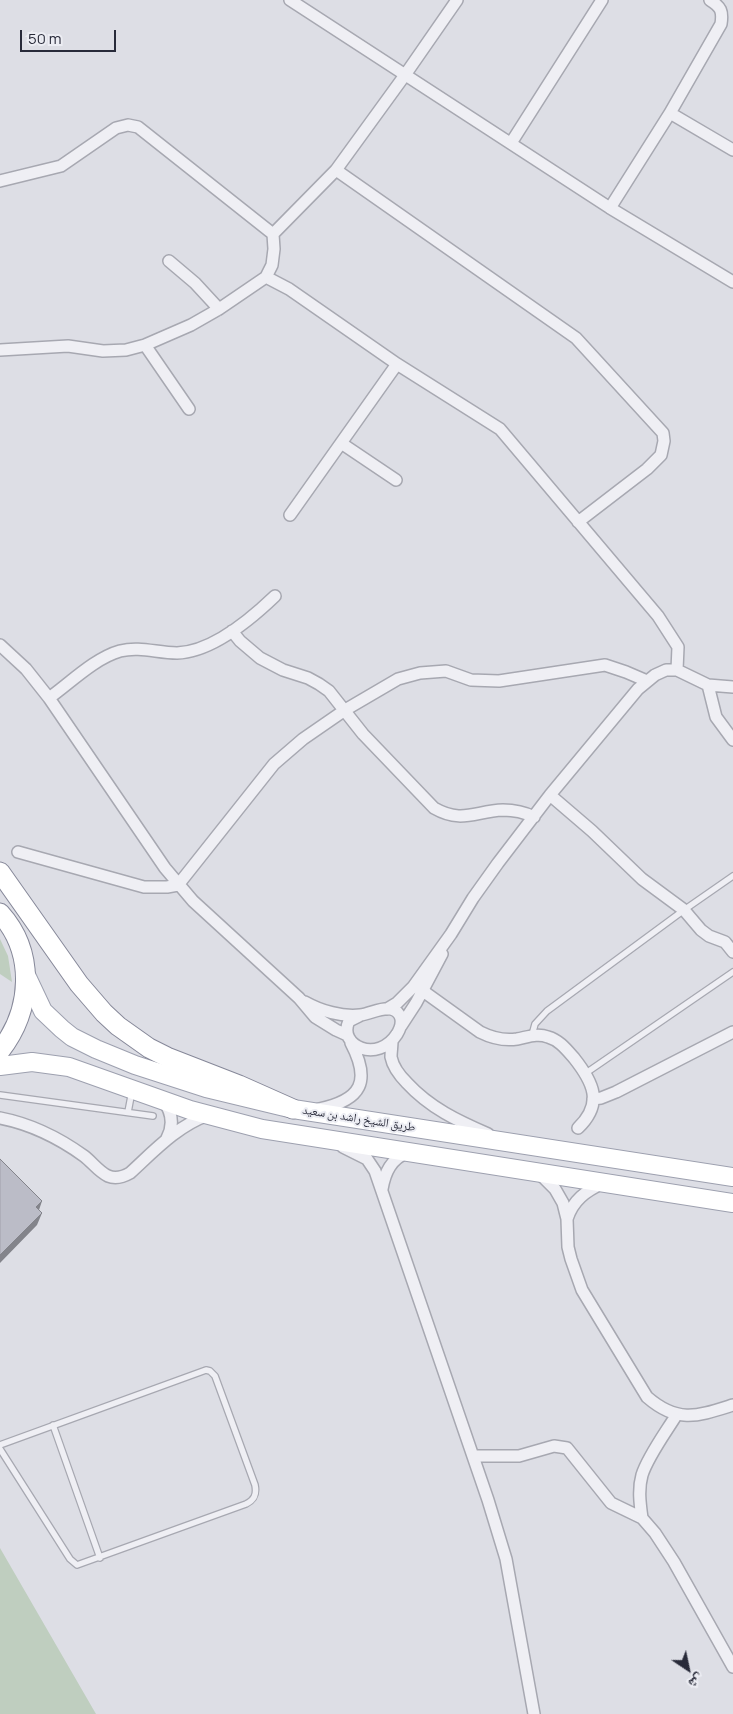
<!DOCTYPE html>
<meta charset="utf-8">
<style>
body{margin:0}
#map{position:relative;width:733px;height:1714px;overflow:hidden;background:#dddee5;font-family:Manrope,"Noto Naskh Arabic",sans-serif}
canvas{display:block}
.north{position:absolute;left:663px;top:1644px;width:50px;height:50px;-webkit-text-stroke:4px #ecedf3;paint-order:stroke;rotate:146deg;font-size:14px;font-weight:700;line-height:20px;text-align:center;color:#282a39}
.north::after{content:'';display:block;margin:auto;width:18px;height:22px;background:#282a39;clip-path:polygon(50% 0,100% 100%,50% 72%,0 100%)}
.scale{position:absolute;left:20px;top:30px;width:96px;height:22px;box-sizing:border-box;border:2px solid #282a39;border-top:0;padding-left:6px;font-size:15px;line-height:18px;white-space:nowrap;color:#282a39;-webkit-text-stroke:4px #ecedf3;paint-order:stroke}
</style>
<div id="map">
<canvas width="733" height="1714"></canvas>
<div class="north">ش</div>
<div class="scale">50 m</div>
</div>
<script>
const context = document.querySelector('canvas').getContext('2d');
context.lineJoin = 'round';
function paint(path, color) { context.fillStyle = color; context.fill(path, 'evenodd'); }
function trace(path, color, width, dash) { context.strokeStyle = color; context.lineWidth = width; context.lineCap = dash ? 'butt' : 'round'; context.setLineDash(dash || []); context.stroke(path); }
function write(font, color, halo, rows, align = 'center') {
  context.font = font + ' Manrope,"Noto Naskh Arabic",sans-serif'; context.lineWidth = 4; context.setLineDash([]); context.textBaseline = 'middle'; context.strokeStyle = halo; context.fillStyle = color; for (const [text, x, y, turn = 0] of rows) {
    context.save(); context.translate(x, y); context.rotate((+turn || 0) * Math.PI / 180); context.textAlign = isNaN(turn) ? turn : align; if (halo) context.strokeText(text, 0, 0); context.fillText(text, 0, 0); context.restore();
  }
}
paint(new Path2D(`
 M0,939L8,956L12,982L0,974Z
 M0,1548L96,1714H0Z`), '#bfcebf');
const service = new Path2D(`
 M532,1035L535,1024L547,1011L684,910L733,876
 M586,1073L733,972
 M0,1095L153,1116
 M128,1112L132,1091
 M53,1425L100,1558
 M0,1445L206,1370L210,1371L215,1376L255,1485C257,1495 254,1500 246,1504L77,1565L70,1559L0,1449`);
const minor = new Path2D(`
 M290,0L610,208L733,282
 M670,113L721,24C723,11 721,7 710,0
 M511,143L602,0
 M336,170L576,338L663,433L664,441L661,455L647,469L578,522
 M0,181L61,166L116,128L128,125L138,127L273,234
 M610,208L670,113L733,150
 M169,261L195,283L219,309
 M266,277L289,289L397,364L500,429L658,616L678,647L677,670
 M145,345L189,409
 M0,350L68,346L103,351L126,350L145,345L191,325L219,309L266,277L272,265L274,249L273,234L336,170L405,75L457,0
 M341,443L396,480
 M290,515L397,364
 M232,631L240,641L260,658L283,670L308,678L319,684L329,691L363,734L434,808C462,824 475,811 503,810C514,810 524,812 534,817
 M0,645L26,669L49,698L165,868L193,901L299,998L315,1017L336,1030L347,1035
 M708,685L716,717L733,740
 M49,698C70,683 95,658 120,651C140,646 157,653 177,653C212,652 251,619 275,596
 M550,795L592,831L642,879L684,910L701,930L709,936L725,942L733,952
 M18,852L144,887H167L178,885L274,764L303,739L345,710L398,679L420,673L446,671L471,680L499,681L605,665L626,672L647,681
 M423,991L480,1032C492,1038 504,1041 517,1039C528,1037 537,1033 548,1037C559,1040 566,1049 574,1058C593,1082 604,1103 578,1128
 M305,1002C321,1011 342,1017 360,1015C370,1014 381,1007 391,1009C396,1010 400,1014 401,1019C402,1025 400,1029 397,1034C378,1064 337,1046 349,1021L361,1015
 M387,1009L397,1003L413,987L451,934L473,898L498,863L550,795L638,689L655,675L666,670H677L708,685L733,687
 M401,1026L416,1003L442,954
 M392,1041C392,1046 391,1052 391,1057C393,1067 400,1076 407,1083C430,1108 458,1121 488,1134
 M593,1099L601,1098L616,1092L733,1032
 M163,1100C172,1112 174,1125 167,1138
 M319,1109C362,1100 371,1081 351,1043
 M0,1118C31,1124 59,1138 84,1156C92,1162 99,1172 108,1176C115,1179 123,1177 130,1173C154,1151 177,1126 208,1115
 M343,1147L367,1159L375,1171L488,1500L506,1559L534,1714
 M538,1172L555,1189L563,1203L567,1219L568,1247L571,1259L582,1290L647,1397C678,1424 698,1416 733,1405
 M382,1189C385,1172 391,1159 408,1152
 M567,1219C573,1200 586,1191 603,1183
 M473,1456H519L554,1446L567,1448L611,1503L642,1518L655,1533L674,1562L733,1667
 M642,1518C640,1504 638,1489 642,1475C648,1456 666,1432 677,1414`);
const primary = new Path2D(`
 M26,975L43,1011L62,1029L72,1037L96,1049L135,1065L206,1088L293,1109L733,1177
 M0,1066L32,1062L69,1067L190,1110L262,1129L733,1203`);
const trunk = new Path2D(`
 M0,872L79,984L104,1013L118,1026L149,1048L167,1057L239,1085L293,1109
 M0,913C36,953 32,1010 0,1051`);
trace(service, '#a7a8b1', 8);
trace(minor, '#a7a8b1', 14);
trace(primary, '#9da0af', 20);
trace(trunk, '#868899', 21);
trace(service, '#efeff4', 5.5);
trace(minor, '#efeff4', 11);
trace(primary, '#fff', 18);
trace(trunk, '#fff', 19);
paint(new Path2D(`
 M42,1201L38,1213L36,1207Z
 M42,1213L37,1225L0,1263V1255Z`), '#83848b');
const building = new Path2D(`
 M0,1159L42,1201L36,1207L42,1213L0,1255Z`);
paint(building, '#bbbcc7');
trace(building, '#83848b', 1);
write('12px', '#282a39', '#ecedf3', [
 ["طريق الشيخ راشد بن سعيد",359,1119,9]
]);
</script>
